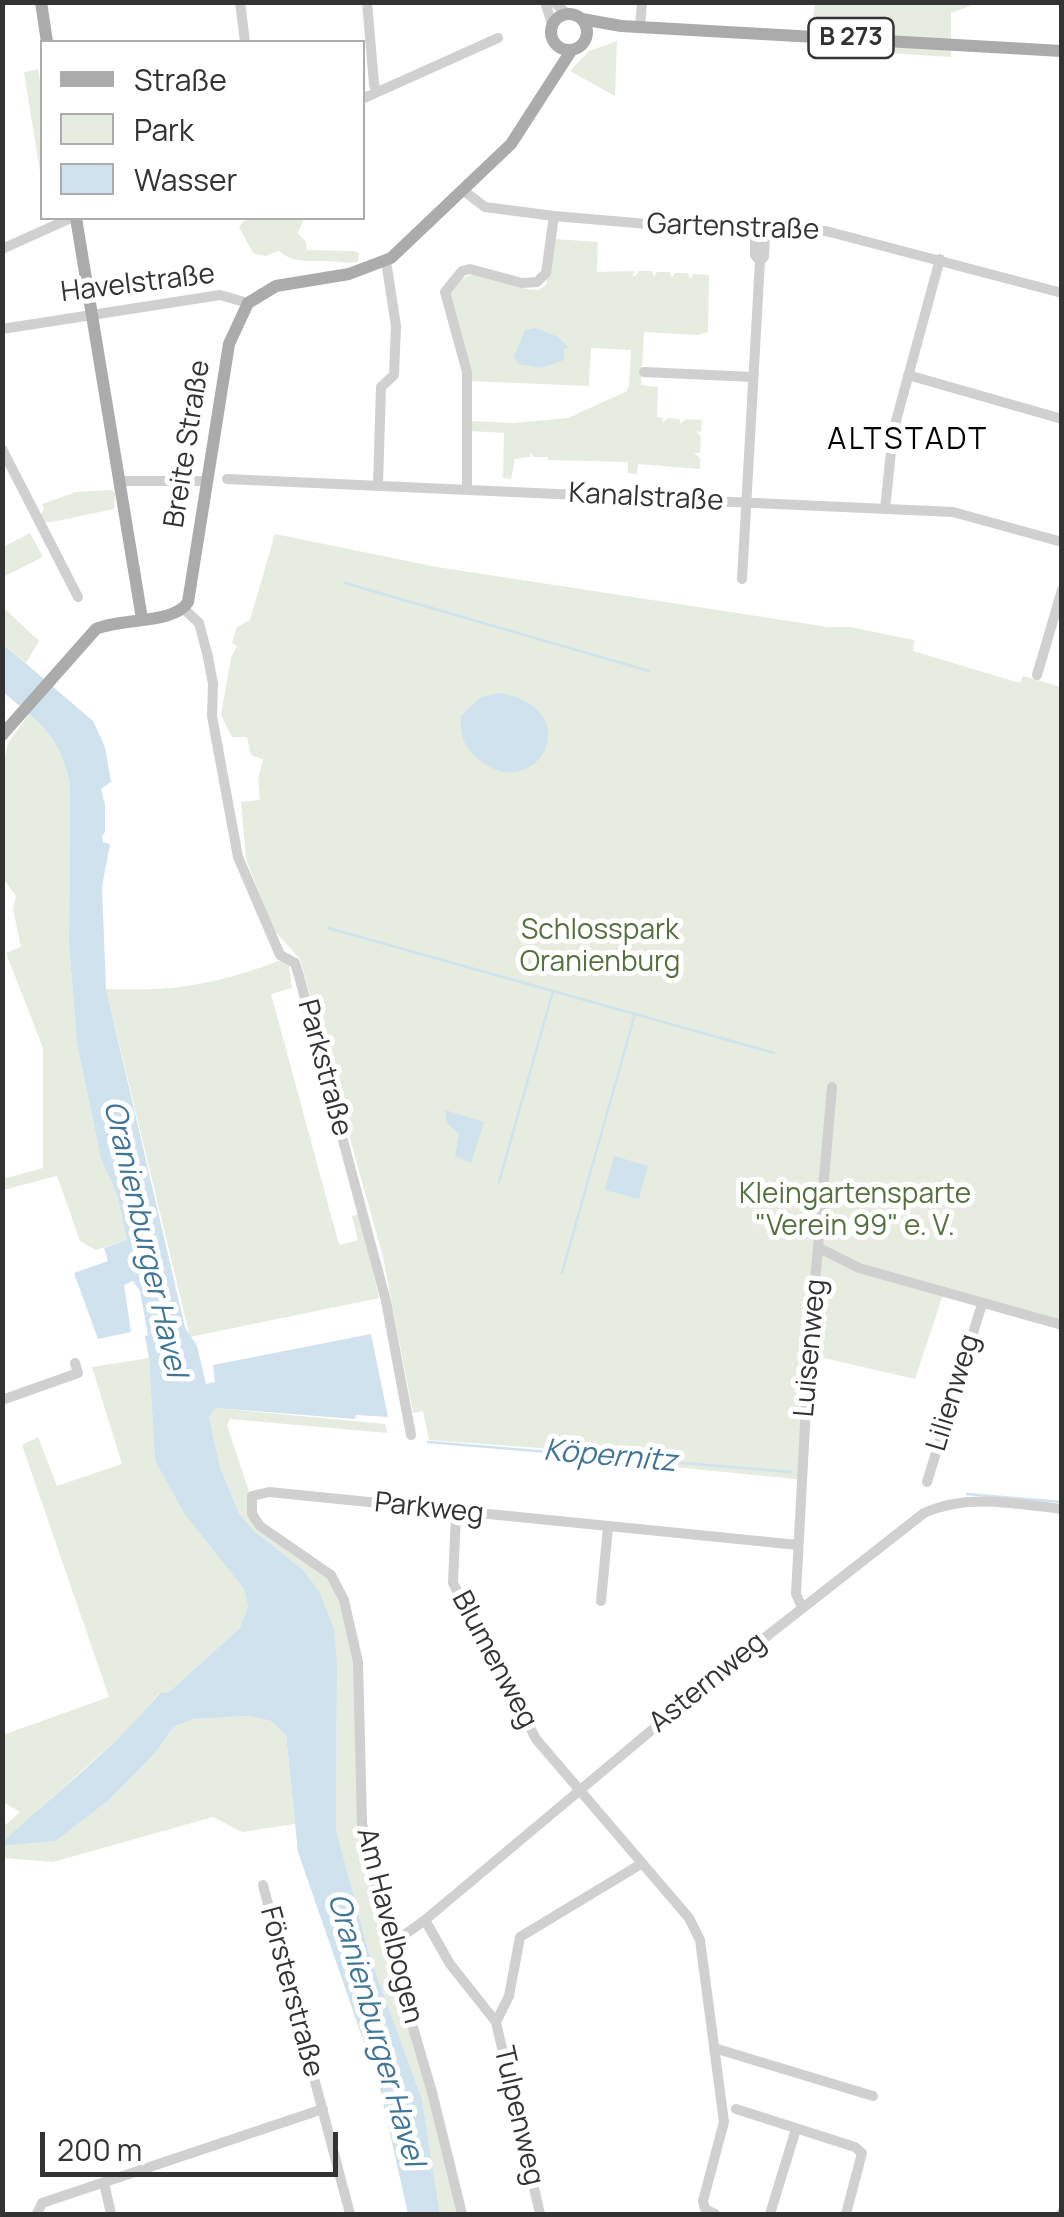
<!DOCTYPE html>
<meta charset="utf-8">
<style>
body{margin:0}
#map{position:relative;width:1064px;height:2217px;overflow:hidden;background:#fff;font-family:Manrope,sans-serif}
canvas{display:block}
.frame{position:absolute;inset:0;border:5px solid #333;pointer-events:none}
.legend{position:absolute;left:40px;top:40px;width:325px;height:180px;box-sizing:border-box;background:#fff;border:2px solid #adadad;margin:0;padding:12px 18px;list-style:none;font-size:30px;color:#333}
.legend li{display:flex;align-items:center;gap:20px;height:50px}
.legend b{width:50px;border:2px solid #adadad}
.scale{position:absolute;left:40px;top:2132px;width:298px;height:45px;box-sizing:border-box;border:5px solid #333;border-top:0;padding-left:12px;font-size:30px;line-height:35px;white-space:nowrap;color:#333;-webkit-text-stroke:8px #fff;paint-order:stroke}
</style>
<div id="map">
<canvas width="1064" height="2217"></canvas>
<div class="frame"></div>
<ul class="legend">
<li><b style="height:12px;background:#ababab"></b>Straße</li>
<li><b style="height:28px;background:#e6ecdf"></b>Park</li>
<li><b style="height:28px;background:#cfe2ee"></b>Wasser</li>
</ul>
<div class="scale">200 m</div>
</div>
<script>
const context = document.querySelector('canvas').getContext('2d');
context.lineJoin = 'round';
function paint(path, color) { context.fillStyle = color; context.fill(path, 'evenodd'); }
function trace(path, color, width, dash) { context.strokeStyle = color; context.lineWidth = width; context.lineCap = dash ? 'butt' : 'round'; context.setLineDash(dash || []); context.stroke(path); }
function write(font, color, halo, rows, align = 'center') {
  context.font = font + ' Manrope,sans-serif'; context.lineWidth = 10; context.setLineDash([]); context.textBaseline = 'middle'; context.strokeStyle = halo; context.fillStyle = color; for (const [text, x, y, turn = 0] of rows) {
    context.save(); context.translate(x, y); context.rotate((+turn || 0) * Math.PI / 180); context.textAlign = isNaN(turn) ? turn : align; if (halo) context.strokeText(text, 0, 0); context.fillText(text, 0, 0); context.restore();
  }
}
paint(new Path2D(`
 M815,3H978L951,13V57L809,48Z
 M617,41L615,96L570,71L589,51Z
 M38,69L42,95V184L24,72Z
 M255,218H304L298,233L306,242L307,250L353,251L359,253L358,262C346,264 336,261 325,261C308,261 293,263 279,251L265,256L253,253L239,227L244,221Z
 M555,239L598,242L597,272L634,271L633,276H636L639,271H652L654,277L657,272H670L672,278L675,273H688L690,279L693,274L709,275L708,332L698,335L644,332L641,385L658,387L657,417L663,418L662,423L668,418L680,419V424L686,419L702,420L701,432L696,431L701,437L700,453H694L700,458V469L638,464L637,474L628,473V462L548,460V457H533L531,452L530,457L515,459L511,479L503,478L504,433L469,431V421L514,423L568,418L627,391L629,386L631,350L591,348L589,386L470,381L469,361L448,293C477,253 500,289 538,290L546,285Z
 M111,490L115,493L114,509L52,522H44L40,516L44,509L42,504L76,492Z
 M30,533L43,557L3,577V547Z
 M275,534L437,567L828,627H850L914,640L913,651L1020,683L1023,676L1061,687V1323L943,1295L915,1379L811,1355L804,1480L674,1467L665,1457L429,1440L423,1411L413,1413L383,1257L300,959L273,929L246,859L241,802L260,800L258,779L263,759L251,755L247,737H232L221,715L231,658L237,646L232,643L237,627L250,620Z
 M2,606L39,641L26,663L3,643Z
 M29,714C54,736 64,752 70,785L69,944L77,1044L101,1159L117,1195L127,1240L96,1250L80,1241L57,1176L3,1190V1179L43,1168V1048L6,953L21,947L13,909L16,896L2,877L3,766L8,743Z
 M281,960L289,966L292,988L271,994L338,1241L340,1245L358,1240L352,1216L359,1214L379,1298L190,1337L106,989C174,992 218,984 281,960Z
 M149,1358L155,1461L185,1515L244,1589L248,1606L240,1628L169,1692L159,1693L136,1722L3,1842L2,1828L20,1812L3,1802V1735L109,1697L22,1445L38,1437L57,1486L122,1464L92,1367Z
 M216,1408L385,1424L387,1433L230,1419L227,1425L260,1525L331,1575L358,1662L362,1823L462,2214H440L422,2099L370,1957L336,1829L337,1666L301,1568L254,1531L239,1513L220,1467L209,1417Z
 M249,1716L271,1721L286,1735L295,1824L242,1832L213,1817L53,1862L3,1858L2,1846L56,1841L109,1800L157,1751L173,1727L193,1719Z`), '#e6ecdf');
paint(new Path2D(`
 M536,328L558,337L569,348L564,349V360L541,368L518,364L514,357L525,330Z
 M2,643L93,721L105,747L111,782L101,789L105,805V832L102,836L103,842L110,844L102,887L106,989L185,1327L197,1346L206,1384L215,1382L213,1365L371,1334L388,1417L356,1415L355,1419L216,1408L209,1417L220,1467L239,1513L254,1531L301,1568L319,1591L334,1629L337,1666L336,1829L370,1957L422,2099L440,2214H408L380,2089L298,1852L286,1735L271,1721L249,1716L193,1719L173,1727L157,1751L109,1800L56,1841L3,1846V1842C55,1793 114,1749 160,1693L169,1692L240,1628L248,1606L244,1589L185,1515L155,1461L149,1358L145,1336L148,1335L140,1291L133,1281L124,1285L131,1332L98,1339L74,1273L108,1261L104,1248L127,1240L117,1195L101,1159L77,1044L69,944L70,785C61,735 39,723 3,692Z
 M500,693C589,709 538,803 482,762C464,749 460,736 461,716L481,697Z
 M445,1110L484,1122L471,1163L455,1156L459,1134L447,1123Z
 M614,1156L648,1166L639,1199L605,1190Z`), '#cfe2ee');
trace(new Path2D(`
 M345,583L649,671
 M328,928L774,1053
 M499,1182L553,991
 M562,1273L635,1014
 M428,1442L791,1472
 M967,1494L1062,1502`), '#cfe2ee', 2.5);
trace(new Path2D(`
 M240,2L245,42
 M367,2L374,84L377,92
 M545,2L552,24
 M554,2L567,14
 M640,27L642,2
 M362,99L498,38
 M464,191L485,207L554,216L706,229L826,231L1062,293
 M755,229V255L760,261
 M2,249L71,218
 M2,329L220,295L248,303
 M644,372L753,377
 M908,375L1062,419
 M2,449L78,597
 M227,479L953,512L1062,542
 M121,481H208
 M378,484L381,387L394,375L396,326L386,261
 M467,488V372L445,292L462,271L470,269L522,283L537,282L546,273L554,216
 M885,509L893,432L940,259
 M742,579L760,261L764,257L765,229
 M184,609L199,623L208,657L213,684L212,716L238,857L280,955L295,963L299,976L386,1301L411,1435
 M1037,675L1062,590
 M819,1248L859,1268L1062,1325
 M2,1400L78,1373L75,1363
 M927,1482L982,1304
 M456,1513L453,1583L536,1739L689,1918L700,1940L724,2122L703,2201L705,2209L715,2214
 M601,1601L608,1527
 M802,1607L796,1594L809,1350L832,1087
 M263,1885L350,2214
 M425,1920L450,1964L496,2022L540,2214
 M389,1946L425,1920L721,1672L924,1513C967,1493 1016,1504 1062,1509
 M496,2022L509,1996L520,1937L641,1864
 M714,2048L873,2096
 M736,2109L855,2147L862,2153L846,2214
 M104,2183L111,2214
 M37,2214L42,2203L323,2109
 M462,2214L432,2092L389,1946L362,1823L358,1662L344,1600L331,1575L260,1526L252,1514V1496L269,1492L798,1545
 M770,2214L796,2129
 M1061,2214L1062,2212`), '#d0d0d0', 10);
trace(new Path2D(`
 M41,2L47,42
 M551 32a18 18 0 1 1 36 0a18 18 0 1 1-36 0Z
 M582,19L621,26L1062,51
 M76,218L142,619
 M2,735L96,629C121,618 175,624 188,602L229,344L248,303L276,286L349,274L391,258L511,144L571,51`), '#ababab', 12);
for (const [x, y, w] of [
 [851,38,85]
]) { const box = new Path2D(); box.roundRect(x - w / 2, y - 20, w, 40, 8); context.fillStyle = '#fff'; context.fill(box); trace(box, '#333', 2.5); }
write('bold 25px', '#333', null, [
 ["B 273",851,38]
]);
write('28px', '#333', '#fff', [
 ["Gartenstraße",733,228,2],
 ["Havelstraße",138,284,-7],
 ["Breite Straße",188,444,-81],
 ["Kanalstraße",646,498,3],
 ["Parkstraße",324,1068,75],
 ["Luisenweg",811,1348,-85],
 ["Lilienweg",954,1393,-73],
 ["Parkweg",429,1509,6],
 ["Blumenweg",494,1660,62],
 ["Asternweg",708,1683,-39],
 ["Am Havelbogen",389,1926,76],
 ["Försterstraße",291,1992,75],
 ["Tulpenweg",518,2116,77]
]);
write('28px', '#56703f', '#fff', [
 ["Schlosspark",600,931],
 ["Oranienburg",600,963],
 ["Kleingartensparte",855,1195],
 ["\"Verein 99\" e. V.",855,1227]
]);
context.letterSpacing = '2.5px';
write('30px', '#000', '#fff', [
 ["ALTSTADT",908,441]
]);
context.letterSpacing = '0px';
write('italic 30px', '#3f7597', '#fff', [
 ["Oranienburger Havel",144,1239,77],
 ["Köpernitz",610,1457,5],
 ["Oranienburger Havel",375,2030,74]
]);
</script>
